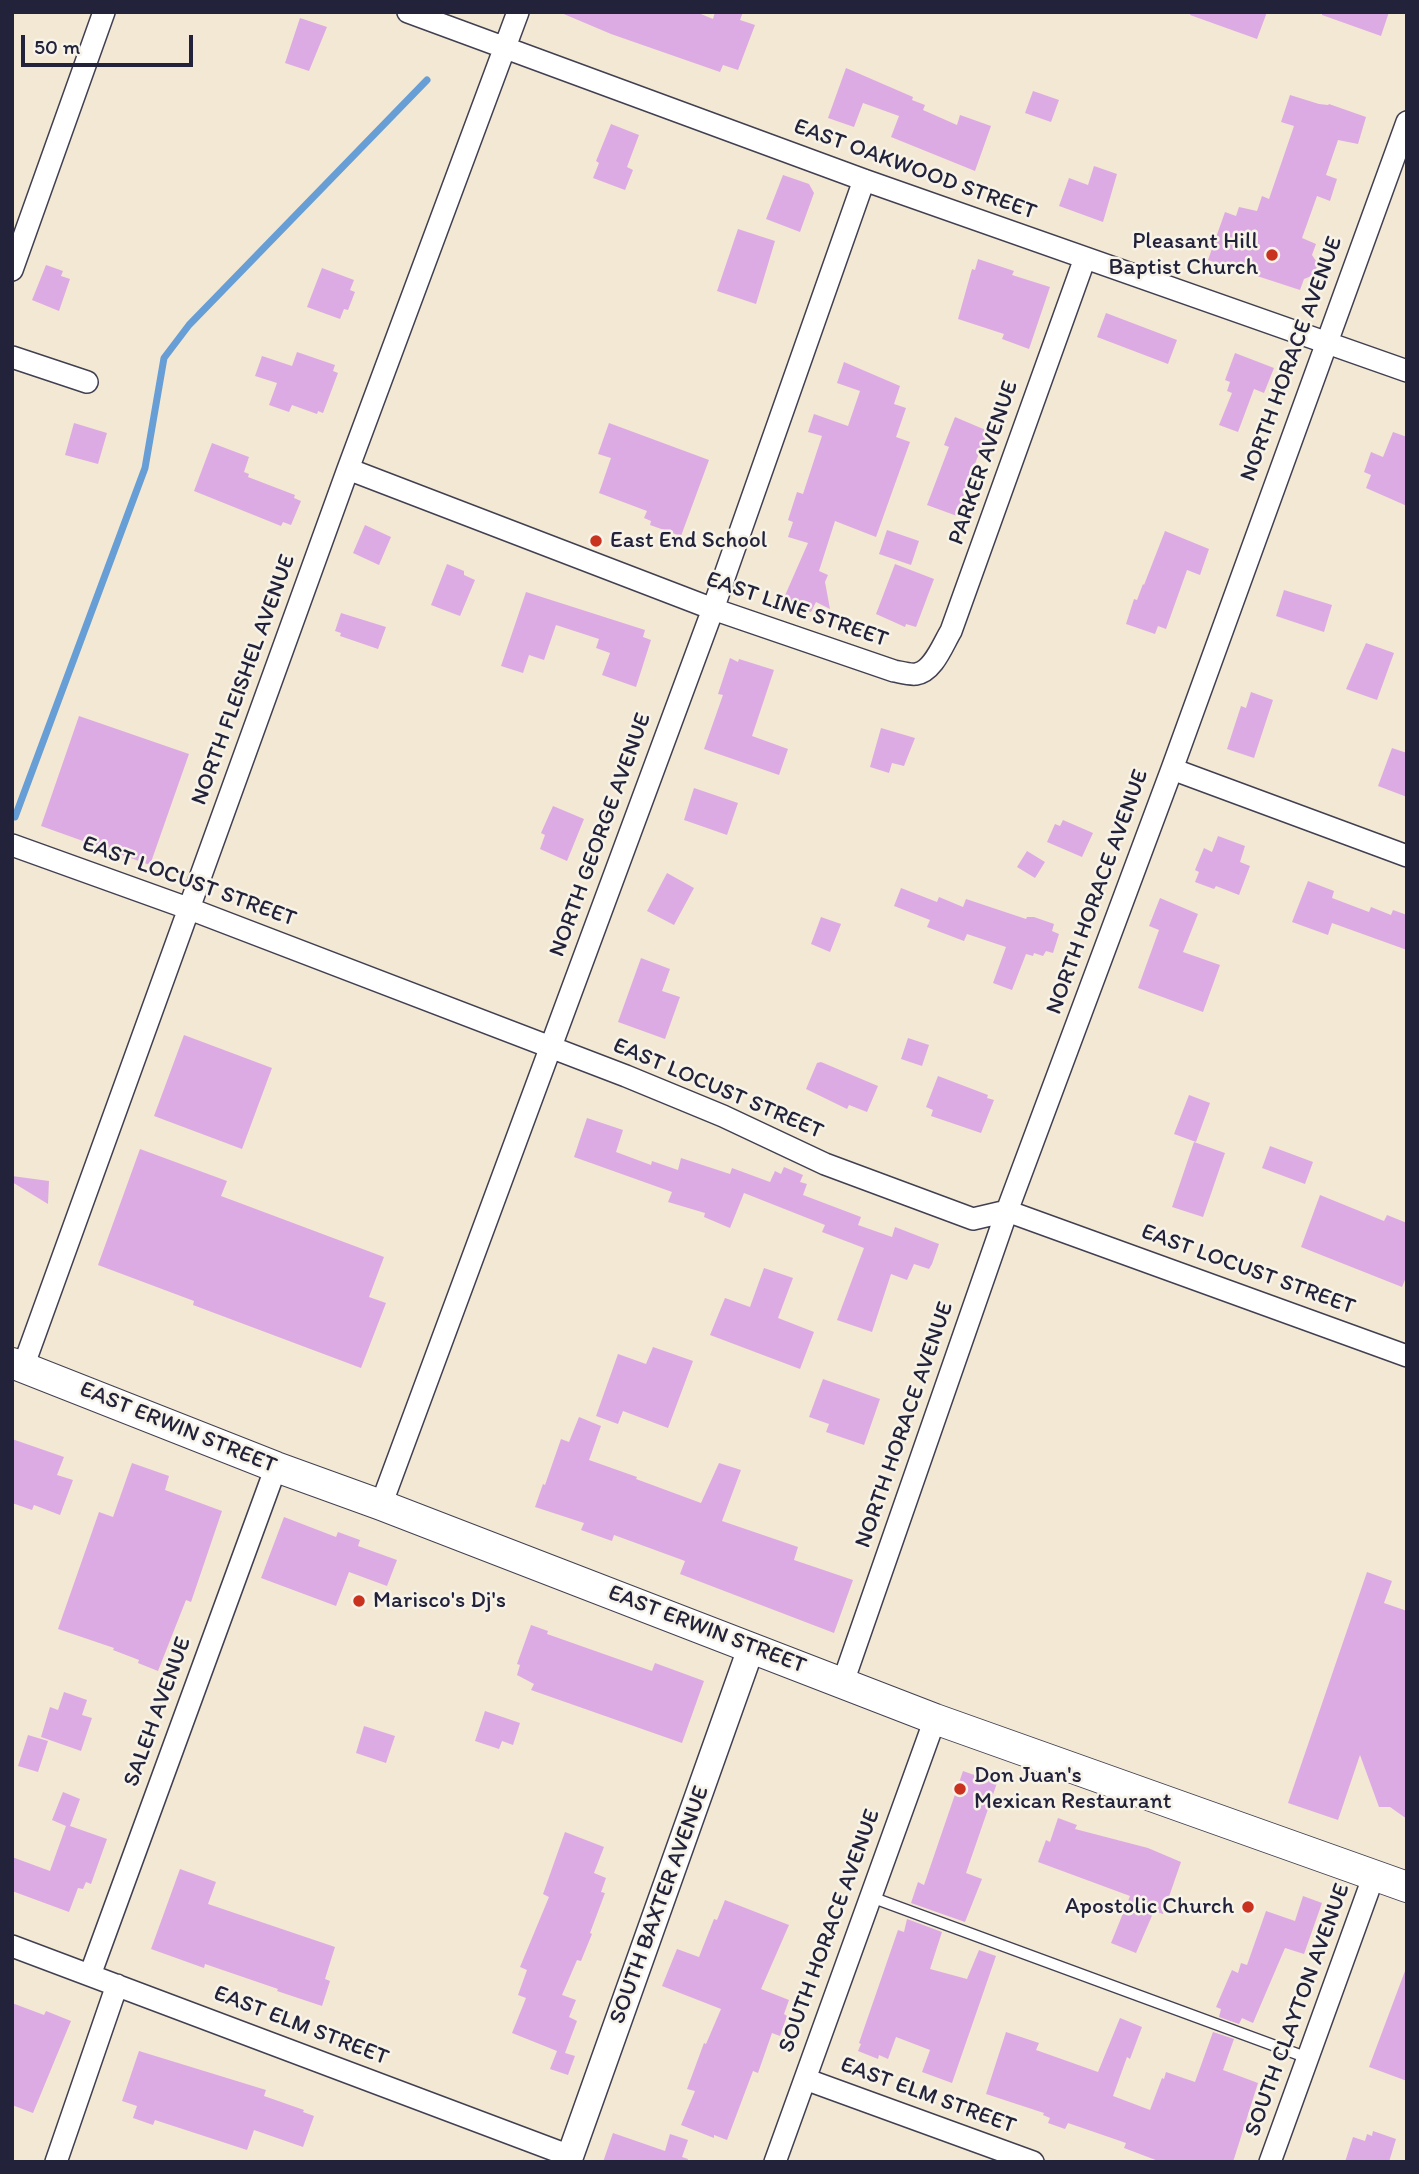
<!DOCTYPE html>
<style>
body{margin:0}
#map{position:relative;width:1419px;height:2174px;overflow:hidden;background:#f3e8d3;font-family:Itim,sans-serif}
canvas{display:block}
.frame{position:absolute;inset:0;border:14px solid #22223b;pointer-events:none}
.scale{position:absolute;left:21px;top:35px;width:172px;height:32px;box-sizing:border-box;border:4px solid #22223b;border-top:0;padding-left:9px;font-size:21px;line-height:24px;white-space:nowrap;color:#22223b;-webkit-text-stroke:5px #f7f3e8;paint-order:stroke}
</style>
<div id="map">
<canvas width="1419" height="2174"></canvas>
<div class="frame"></div>
<div class="scale">50 m</div>
</div>
<script>
const context = document.querySelector('canvas').getContext('2d');
context.lineJoin = 'round';
function trace(path, color, width, dash) { context.strokeStyle = color; context.lineWidth = width; context.lineCap = dash ? 'butt' : 'round'; context.setLineDash(dash || []); context.stroke(path); }
function paint(path, color) { context.fillStyle = color; context.fill(path, 'evenodd'); }
function write(font, color, halo, rows, align = 'center') {
  context.font = font + ' Itim,sans-serif'; context.lineWidth = 5; context.setLineDash([]); context.textBaseline = 'middle'; context.strokeStyle = halo; context.fillStyle = color; for (const [text, x, y, turn = 0] of rows) {
    context.save(); context.translate(x, y); context.rotate((+turn || 0) * Math.PI / 180); context.textAlign = isNaN(turn) ? turn : align; if (halo) context.strokeText(text, 0, 0); context.fillText(text, 0, 0); context.restore();
  }
}
trace(new Path2D(`
 M15,817L145,468L164,358L189,325L427,80`), '#679ed5', 7);
paint(new Path2D(`
 M559,12H696L713,19L715,12H743L740,20L755,25L738,70L723,65L720,72L611,34Z
 M1191,12H1267L1257,39L1190,15Z
 M1322,12H1389L1381,36L1322,15Z
 M300,18L327,27L309,71L285,63Z
 M846,68L913,97L912,100L925,105L923,110L957,125L960,115L991,126L975,171L891,137L899,116L863,103L854,127L828,118Z
 M1033,91L1059,100L1051,122L1025,113Z
 M1290,95L1319,104L1328,105L1329,104L1366,117L1358,144L1338,140L1326,175L1337,179L1330,201L1317,196L1302,238L1316,244L1312,255L1318,264L1314,275L1304,279L1300,290L1208,260L1225,212L1236,216L1239,207L1257,211L1262,196L1269,199L1294,126L1281,122Z
 M611,124L639,135L627,167L633,170L625,190L593,178L599,163L596,161Z
 M1094,166L1117,174L1103,222L1059,206L1069,178L1088,185Z
 M783,175L809,184L814,193L800,232L766,219Z
 M738,229L775,241L756,304L717,291Z
 M978,259L1014,271L1012,275L1050,287L1029,349L1002,339L1004,334L958,319L972,269L975,270Z
 M46,265L63,271L61,276L70,279L59,311L32,300Z
 M322,268L354,280L350,290L355,292L348,310L344,309L340,319L307,307Z
 M1106,313L1177,340L1168,364L1097,337Z
 M297,352L335,365L333,371L338,373L323,413L318,411L317,414L292,405L289,412L269,405L277,383L255,376L262,356L292,366Z
 M1235,353L1274,368L1264,393L1254,389L1238,432L1219,425L1232,393L1227,391L1230,382L1225,380Z
 M844,362L900,386L894,404L906,408L896,437L910,442L876,537L835,521L819,571L828,575L825,582L830,609L816,602L811,612L783,600L808,543L788,537L793,522L788,520L797,492L803,494L822,436L808,432L814,414L848,426L860,391L837,383Z
 M955,417L988,431L968,481L957,516L927,505L949,447L944,445Z
 M74,423L107,433L98,464L65,455Z
 M609,423L709,460L681,536L650,525L651,521L644,518L647,511L599,493L611,458L598,454Z
 M1393,432L1407,437V506L1366,488L1371,475L1364,472L1371,452L1383,457Z
 M212,443L249,457L244,472L249,474L248,477L295,495L294,498L301,501L291,525L283,522L281,526L194,491Z
 M365,525L391,537L379,565L353,553Z
 M887,530L919,541L911,565L879,554Z
 M1165,531L1209,549L1200,575L1187,570L1166,629L1158,626L1155,634L1126,624L1134,599L1137,600L1143,584L1144,585Z
 M447,564L464,571V575L475,580L460,616L431,605Z
 M895,564L934,579L916,627L906,624L905,627L876,614Z
 M1284,590L1332,605L1324,632L1276,616Z
 M526,592L645,630L643,637L651,640L636,687L602,675L610,653L596,648L599,639L556,625L544,660L529,655L523,673L501,666Z
 M341,613L386,627L378,649L340,636L341,633L335,631Z
 M1366,643L1394,653L1377,700L1346,689Z
 M730,658L738,662L739,659L774,670L752,736L788,749L779,775L704,749L723,695L718,694Z
 M1251,692L1273,700L1254,758L1227,749L1241,706L1246,708Z
 M79,716L189,754L150,865L41,826Z
 M881,728L915,738L904,766L892,763L889,773L870,767Z
 M1392,748L1407,753V797L1378,786Z
 M694,788L738,803L727,835L684,820Z
 M553,806L584,819L567,861L540,849L545,835L541,833Z
 M1063,820L1093,833L1082,857L1047,842L1055,824L1060,826Z
 M1218,836L1245,846L1240,862L1250,866L1239,895L1216,886L1214,889L1195,882L1199,872L1195,870L1204,848L1212,852Z
 M1027,851L1045,862L1035,878L1017,867Z
 M667,873L694,888L674,925L647,911Z
 M1308,881L1334,891L1332,898L1369,912L1371,907L1391,915L1393,910L1407,915V950L1332,923L1328,935L1292,922Z
 M901,888L937,902L939,897L963,907L966,899L1026,919L1027,917H1034L1054,924L1052,931L1059,934L1053,953L1046,951L1043,956L1034,953L1033,956L1026,954L1012,990L993,983L1006,947L967,934L964,941L927,927L930,920L894,906Z
 M1160,898L1198,914L1183,952L1220,965L1203,1012L1138,988L1159,930L1149,926Z
 M821,917L841,924L830,952L811,944Z
 M641,958L670,969L662,991L680,997L665,1039L618,1022Z
 M184,1035L272,1068L242,1149L154,1116Z
 M908,1038L929,1045L922,1066L901,1059Z
 M821,1062L878,1086L867,1112L849,1105L847,1109L806,1089L817,1063Z
 M938,1076L988,1095L987,1098L994,1100L981,1133L931,1116L933,1110L926,1107Z
 M1189,1095L1210,1103L1196,1142L1174,1134Z
 M587,1118L623,1130L616,1152L651,1165L652,1161L678,1170L681,1158L730,1174L732,1168L770,1182L775,1171L781,1174L784,1167L803,1175L800,1182L807,1184L803,1195L861,1217L858,1225L892,1237L895,1227L939,1244L932,1264L929,1269L914,1264L907,1280L891,1274L872,1332L837,1320L864,1248L822,1232L825,1225L744,1193L730,1228L704,1217L705,1213L668,1202L672,1192L574,1157Z
 M1194,1142L1225,1153L1203,1217L1172,1207Z
 M1270,1146L1313,1162L1305,1184L1262,1168Z
 M140,1149L227,1181L221,1196L384,1257L369,1297L386,1303L361,1368L193,1305L194,1301L98,1265Z
 M12,1176L49,1181L48,1204L12,1182Z
 M1320,1195L1384,1221L1387,1215L1407,1223V1275L1402,1287L1301,1247Z
 M764,1268L793,1278L778,1318L814,1332L800,1369L710,1335L725,1298L750,1307Z
 M653,1347L693,1361L668,1428L623,1411L618,1424L596,1416L618,1354L646,1364Z
 M823,1379L880,1399L864,1445L826,1432L829,1424L809,1417Z
 M579,1417L601,1426L589,1460L637,1477L636,1479L701,1503L719,1463L741,1470L722,1521L798,1547L794,1560L853,1580L834,1633L680,1574L685,1561L614,1535L612,1541L581,1530L584,1523L535,1507L543,1484L545,1485L561,1439L569,1442Z
 M12,1439L64,1457L57,1475L73,1480L60,1515L34,1505L32,1510L12,1503Z
 M132,1463L169,1476L165,1490L222,1511L191,1602L186,1600L158,1671L138,1663L139,1660L113,1650L114,1648L58,1629L99,1512L113,1517Z
 M284,1517L336,1537L338,1532L360,1540L358,1546L397,1560L387,1586L349,1572L336,1606L261,1578Z
 M1367,1572L1392,1581L1384,1603L1407,1611V1819L1390,1807H1379L1360,1755L1338,1820L1288,1803Z
 M531,1625L548,1631L547,1634L652,1671L655,1663L704,1681L682,1743L531,1690L534,1684L517,1675L520,1665L517,1664Z
 M64,1692L87,1700L82,1715L92,1718L81,1751L41,1737L50,1707L58,1710Z
 M485,1711L520,1723L513,1745L502,1741L499,1749L475,1741Z
 M364,1726L395,1736L386,1763L356,1753Z
 M28,1735L48,1741L38,1772L18,1766Z
 M963,1771L997,1783L966,1873L982,1879L965,1922L911,1903L918,1882L924,1885Z
 M63,1792L80,1799L70,1826L107,1839L91,1884L86,1882L83,1889L78,1888L69,1912L12,1891V1857L50,1871L66,1826L52,1820Z
 M1058,1818L1077,1825L1075,1829L1148,1848L1181,1862L1163,1914L1154,1911L1136,1953L1111,1943L1130,1896L1038,1862L1046,1840L1050,1842Z
 M565,1832L604,1847L594,1873L606,1878L601,1892L605,1893L590,1933L592,1934L581,1961L577,1960L562,1995L576,2000L569,2017L577,2021L565,2053L575,2056L568,2075L550,2069L557,2051L512,2033L526,1998L518,1995L527,1970L520,1967L549,1897L543,1894Z
 M180,1869L216,1882L208,1904L335,1947L325,1979L330,1981L322,2006L277,1991L278,1989L205,1964L204,1968L151,1949Z
 M1303,1896L1322,1903L1304,1954L1285,1948L1253,2023L1242,2018L1239,2024L1219,2017L1221,2009L1216,2007L1232,1970L1238,1973L1241,1963L1247,1965L1266,1911L1295,1921Z
 M725,1900L789,1925L761,1989L789,2000L784,2014L787,2016L780,2036L772,2033L758,2073L753,2071L727,2140L714,2135V2138L681,2125L695,2091L687,2089L704,2043L706,2044L721,2009L662,1986L677,1949L699,1957L714,1919L717,1920Z
 M907,1919L942,1932L930,1969L967,1979L979,1950L996,1956L952,2083L922,2072L930,2050L896,2037L888,2059L879,2055L878,2059L858,2051L861,2044L859,2043L898,1930L904,1932Z
 M1405,1971H1407V2081L1369,2067Z
 M12,2003L44,2015L46,2011L71,2021L33,2113L12,2105Z
 M1120,2018L1142,2027L1130,2059L1127,2057L1113,2096L1150,2110L1162,2078L1164,2079L1166,2072L1195,2082L1213,2032L1234,2039L1223,2070L1258,2083L1233,2162H1161L1124,2148L1126,2143L1068,2123L1065,2129L1048,2123L1050,2118L1043,2115L1044,2113L986,2094L1006,2032L1039,2043L1036,2050L1098,2072Z
 M139,2051L266,2090L264,2096L304,2110L303,2112L314,2116L303,2147L254,2130L247,2150L155,2120L153,2125L133,2118L137,2106L122,2101Z
 M1373,2131L1396,2139L1389,2162H1345L1353,2137L1365,2141L1367,2134L1372,2136Z
 M613,2133L665,2151L670,2134L688,2140L682,2157L688,2159L687,2162H603Z`), '#ddabe3');
const service = new Path2D(`
 M871,1897L1308,2058`);
const minor = new Path2D(`
 M408,12L864,180L1407,371
 M12,270L104,12
 M12,357L87,382
 M348,469L713,609L894,671C900,672 910,675 916,674C933,672 943,644 951,631L1085,258
 M1172,769L1407,856
 M12,845L190,909L626,1076L723,1116L825,1164L973,1219L1007,1211L1407,1356
 M23,1367L348,469L518,12
 M381,1505L713,609L864,180
 M843,1682L1007,1211L1172,769L1407,122
 M12,1946L570,2156
 M90,1975L276,1467
 M805,2079L1033,2162
 M56,2162L117,1985
 M775,2162L935,1719
 M1270,2162L1374,1875`);
const tertiary = new Path2D(`
 M568,2162L751,1648`);
const secondary = new Path2D(`
 M12,1363L276,1467L381,1505L935,1719L1407,1887`);
trace(service, '#414052', 13);
trace(minor, '#414052', 24);
trace(tertiary, '#414052', 29);
trace(secondary, '#414052', 32);
trace(service, '#fff', 10);
trace(minor, '#fff', 21);
trace(tertiary, '#fff', 26);
trace(secondary, '#fff', 30);
for (const [x, y, r, color] of [
 [1272,255,7,"#c8321e"],
 [596,541,7,"#c8321e"],
 [359,1601,7,"#c8321e"],
 [960,1789,7,"#c8321e"],
 [1248,1907,7,"#c8321e"]
]) { const dot = new Path2D(); dot.arc(x, y, r, 0, 2 * Math.PI); context.fillStyle = color; context.fill(dot); trace(dot, '#f7f3e8', 2.5); }
write('23px', '#22223b', '#f7f3e8', [
 ["EAST OAKWOOD STREET",915,170,20],
 ["NORTH HORACE AVENUE",1292,359,-70],
 ["PARKER AVENUE",984,463,-71],
 ["EAST LINE STREET",797,610,19],
 ["NORTH FLEISHEL AVENUE",244,680,-70],
 ["NORTH GEORGE AVENUE",601,835,-70],
 ["EAST LOCUST STREET",189,882,20],
 ["NORTH HORACE AVENUE",1098,892,-70],
 ["EAST LOCUST STREET",718,1089,23],
 ["EAST LOCUST STREET",1248,1270,20],
 ["NORTH HORACE AVENUE",905,1425,-71],
 ["EAST ERWIN STREET",178,1428,22],
 ["EAST ERWIN STREET",707,1630,21],
 ["SALEH AVENUE",158,1712,-70],
 ["SOUTH BAXTER AVENUE",660,1905,-70],
 ["SOUTH HORACE AVENUE",830,1931,-70],
 ["SOUTH CLAYTON AVENUE",1298,2010,-70],
 ["EAST ELM STREET",301,2026,21],
 ["EAST ELM STREET",928,2096,20]
]);
write('23px', '#22223b', '#f7f3e8', [
 ["Pleasant Hill",1258,242,"right"],
 ["Baptist Church",1258,268,"right"],
 ["East End School",610,541],
 ["Marisco's Dj's",373,1601],
 ["Don Juan's",974,1776],
 ["Mexican Restaurant",974,1802],
 ["Apostolic Church",1234,1907,"right"]
], 'left');
</script>
